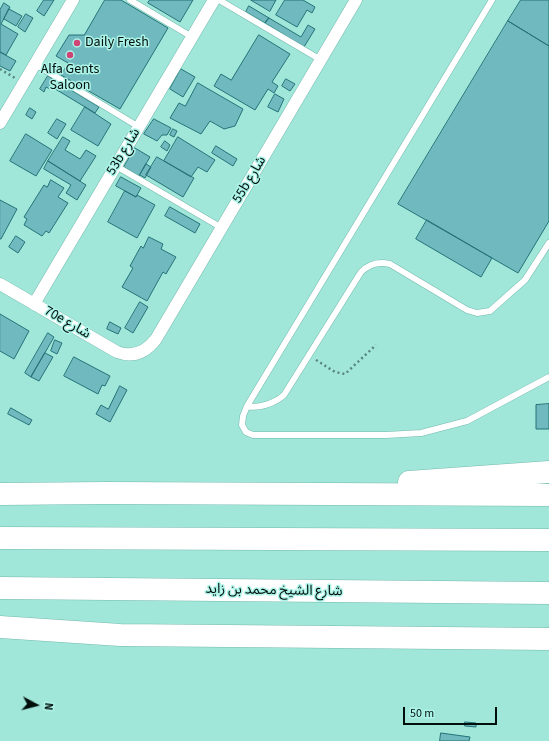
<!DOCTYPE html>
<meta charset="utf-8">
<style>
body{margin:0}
#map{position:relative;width:549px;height:741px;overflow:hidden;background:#a0e7da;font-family:"Source Sans 3",sans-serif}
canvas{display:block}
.north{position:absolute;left:16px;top:685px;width:40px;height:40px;-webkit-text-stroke:3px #adf4e8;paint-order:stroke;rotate:97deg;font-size:11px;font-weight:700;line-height:16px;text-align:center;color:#000f0c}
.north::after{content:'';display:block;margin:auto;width:14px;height:18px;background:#000f0c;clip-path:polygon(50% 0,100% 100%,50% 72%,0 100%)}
.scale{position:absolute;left:403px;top:707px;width:94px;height:18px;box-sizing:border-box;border:2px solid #000f0c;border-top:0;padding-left:5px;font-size:12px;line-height:14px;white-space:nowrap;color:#000f0c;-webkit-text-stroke:3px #adf4e8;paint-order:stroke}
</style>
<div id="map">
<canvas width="549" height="741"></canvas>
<div class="north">N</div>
<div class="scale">50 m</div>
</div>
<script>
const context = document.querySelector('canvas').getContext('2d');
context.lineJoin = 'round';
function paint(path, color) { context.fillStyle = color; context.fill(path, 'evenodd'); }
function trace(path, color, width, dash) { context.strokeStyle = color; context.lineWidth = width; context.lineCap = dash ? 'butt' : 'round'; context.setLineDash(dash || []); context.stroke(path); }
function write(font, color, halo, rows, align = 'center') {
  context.font = font + ' "Source Sans 3","Noto Sans Arabic",sans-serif'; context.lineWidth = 3; context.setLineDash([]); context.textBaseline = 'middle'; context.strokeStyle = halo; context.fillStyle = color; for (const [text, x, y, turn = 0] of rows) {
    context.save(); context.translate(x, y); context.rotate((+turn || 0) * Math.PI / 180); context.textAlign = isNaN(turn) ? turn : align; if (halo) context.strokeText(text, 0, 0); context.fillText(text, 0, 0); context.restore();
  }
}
const building = new Path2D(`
 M44,0H54L44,16L37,11Z
 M105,0H121L168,28L120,109L61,75L68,63L56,56L69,35H84Z
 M150,0H193L180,22L148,3Z
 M251,0H276L270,11Z
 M285,0H303L315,7L312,13L307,10L297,27L276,15Z
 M521,0H549V46L508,21Z
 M4,3L10,7L1,24L18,34L6,55L0,52V10Z
 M249,6L269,18L265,23L246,12Z
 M9,9L22,16L16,26L4,19Z
 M26,14L33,18L25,32L18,27Z
 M269,18L301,37L308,25L315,29L304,47L265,23Z
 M508,21L549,46V221L518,273L398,204Z
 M259,35L290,54L272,82L278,86L274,93L268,89L255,110L214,86L221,74L231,80Z
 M0,52L16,61L10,71L0,66Z
 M181,69L195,77L183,97L170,89Z
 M48,76L99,107L95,113L52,87L50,89L46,87L44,92L40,89Z
 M286,79L295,84L290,91L282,86Z
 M198,83L243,109L235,126L224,129L210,121L201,134L170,118L179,103L185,106Z
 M275,94L284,99L278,112L268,107Z
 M85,107L111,124L98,146L71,130Z
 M30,108L36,112L32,119L26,115Z
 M57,119L66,124L57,139L48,133Z
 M154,119L171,128L167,135H162L157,141L144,134Z
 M173,129L177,131L174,137L170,135Z
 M26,134L52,150L36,176L10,161Z
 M63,137L70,141L65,150L80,159L86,150L96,156L80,181L48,161Z
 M178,137L215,160L207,172L198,167L191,177L164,161Z
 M165,141L170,145L167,151L161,147Z
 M216,146L237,159L233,166L212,153Z
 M135,148L150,157L139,176L124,167Z
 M157,157L194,178L183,197L146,175Z
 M48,161L86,185L77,200L66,193L71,185L44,169Z
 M146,164L151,167L145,178L140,175Z
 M121,177L141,188L136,197L116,186Z
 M51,180L64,188L58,197L68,203L49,233L46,231L42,236L24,225L27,219L24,217L44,185L47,187Z
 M125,191L136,197L137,195L155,205L137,238L108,222Z
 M0,200L17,209L1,239H0Z
 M170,207L200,224L195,233L165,216Z
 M427,220L492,258L481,277L416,239Z
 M16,236L25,242L18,253L9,247Z
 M149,237L163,244L161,249L176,257L166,274L163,272L147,301L122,287L133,268L130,266L141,246L143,248Z
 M140,302L148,307L133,333L125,328Z
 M0,314L29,331L14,359L0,351Z
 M110,322L121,328L118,334L107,329Z
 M48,333L54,337L31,377L25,373Z
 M55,340L62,343L57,354L51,351Z
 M45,353L53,357L39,381L31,377Z
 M74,357L110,376L105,386L102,385L98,394L64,376Z
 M120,386L127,390L110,422L96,414L101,405L108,409Z
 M549,404V429H536V405Z
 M11,408L32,420L29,425L8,414Z
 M465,722L476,723V727L465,726Z
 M441,733L470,737L469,741H440Z`);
paint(building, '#70b9be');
trace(building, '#257278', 1);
const lane = new Path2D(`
 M130,0L192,37
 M219,0L321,60
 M492,0L247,406L243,416L242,425L246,432L253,435H386L421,433L467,421L549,377
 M35,64L139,127
 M116,166L222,228
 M247,406C259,409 275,403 284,395L361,272C369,264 378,261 390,264L467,310L477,313L490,311L525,280L549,243`);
const street = new Path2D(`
 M0,123L73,0
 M0,284L117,352C133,358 146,352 156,339L356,0
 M34,304L214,0`);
const highway = new Path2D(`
 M409,482L549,472
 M0,494L106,493L549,495
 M0,538L549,540
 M0,588L549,593
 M0,627L120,635L549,639`);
trace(lane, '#73b9ad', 7);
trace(street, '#73b9ad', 13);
trace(highway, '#73b9ad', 23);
trace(new Path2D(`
 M0,69L15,78
 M316,360L335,372L345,374L376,345`), '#57847c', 2.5, [2, 3]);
trace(lane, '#fff', 6);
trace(street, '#fff', 12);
trace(highway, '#fff', 22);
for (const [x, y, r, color] of [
 [77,43,4,"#cf4375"],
 [70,55,4,"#cf4375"]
]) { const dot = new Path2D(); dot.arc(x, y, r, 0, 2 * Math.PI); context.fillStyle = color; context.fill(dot); trace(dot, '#adf4e8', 1.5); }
write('14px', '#000f0c', '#adf4e8', [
 ["Daily Fresh",85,43],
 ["Alfa Gents",70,70,"center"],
 ["Saloon",70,86,"center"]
], 'left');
write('14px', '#000f0c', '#adf4e8', [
 ["53b شارع",124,152,-59],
 ["55b شارع",250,180,-59],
 ["70e شارع",67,323,30],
 ["شارع الشيخ محمد بن زايد",274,591,1]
]);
</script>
